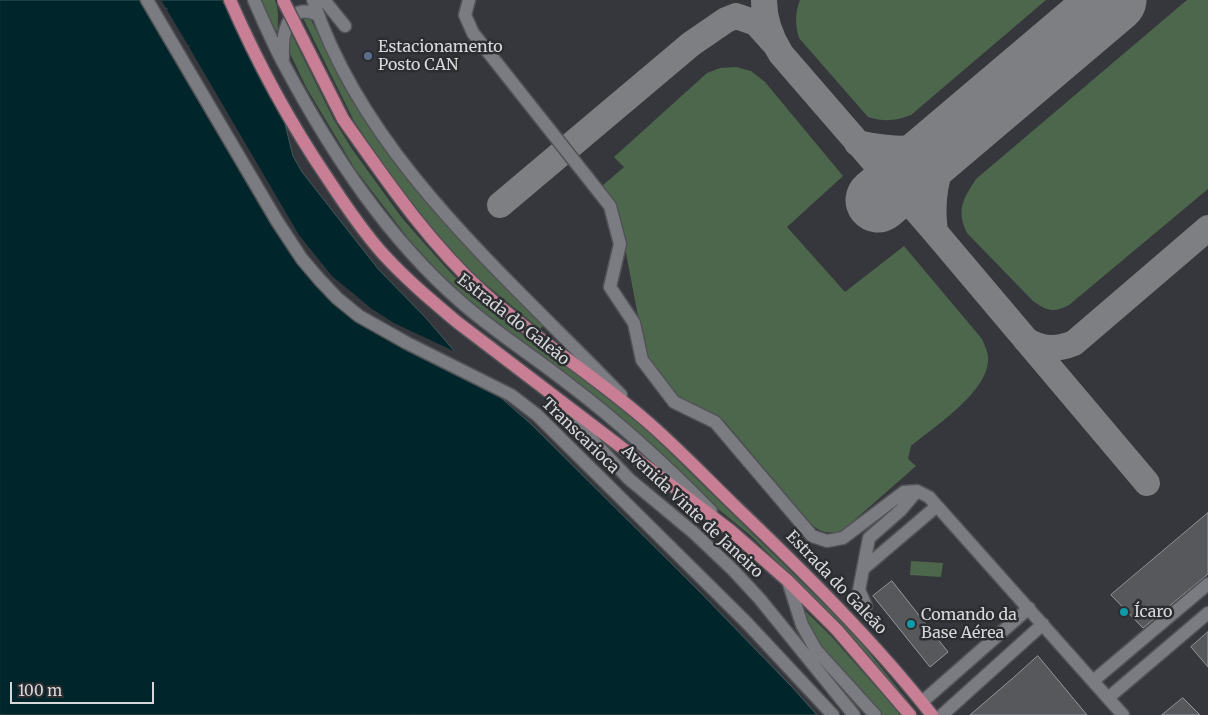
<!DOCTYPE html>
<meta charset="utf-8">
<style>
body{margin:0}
#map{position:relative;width:1208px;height:715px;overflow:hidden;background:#36373c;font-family:Merriweather,serif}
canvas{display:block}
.scale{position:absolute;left:10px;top:682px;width:144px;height:22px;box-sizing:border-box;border:2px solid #d7d8da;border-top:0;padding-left:6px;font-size:15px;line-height:18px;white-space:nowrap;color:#d7d8da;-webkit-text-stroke:4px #2c2d31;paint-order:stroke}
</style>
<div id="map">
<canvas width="1208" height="715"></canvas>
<div class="scale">100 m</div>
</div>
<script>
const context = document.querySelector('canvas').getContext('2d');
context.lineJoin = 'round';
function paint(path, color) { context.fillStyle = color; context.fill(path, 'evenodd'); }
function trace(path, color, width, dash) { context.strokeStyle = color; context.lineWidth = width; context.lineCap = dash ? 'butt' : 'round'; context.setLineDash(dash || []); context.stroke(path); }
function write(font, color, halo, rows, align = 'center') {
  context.font = font + ' Merriweather,serif'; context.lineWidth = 5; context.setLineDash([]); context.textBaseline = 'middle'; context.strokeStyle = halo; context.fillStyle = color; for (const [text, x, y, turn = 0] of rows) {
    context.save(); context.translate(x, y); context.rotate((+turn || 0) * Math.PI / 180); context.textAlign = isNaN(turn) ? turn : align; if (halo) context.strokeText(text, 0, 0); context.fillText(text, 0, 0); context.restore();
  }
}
paint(new Path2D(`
 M260,0H275C280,12 277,22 278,34Z
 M800,0H1046L911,115C894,121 886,122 868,117L799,38C795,24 795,13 800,0Z
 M1187,0H1208V189L1069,305C1053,313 1047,311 1033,301L967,233C956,210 963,199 976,179Z
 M301,14L310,18L349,94L408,177L545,324L540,329L472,273L429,227L401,191L354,121Z
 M289,29L334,120L352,149L402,218L447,269L476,298L524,336L595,387L643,426L833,613L863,645L908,701L906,703L869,657L832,616L750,535L712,504L581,387L476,307L443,276L411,242L355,169L306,87L287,47Z
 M736,67L751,71L765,82L843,176L787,227L845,292L904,246L982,339C984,344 988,352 988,357C991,390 934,427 911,446L908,459L916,466L842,531C829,534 822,533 812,525L725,422L716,415L699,409L677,396L649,363L644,348L619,216L614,204L602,186L624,167L614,157L707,73L720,68Z
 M911,561L943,563L941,577L910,575Z
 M799,605L830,635L901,715H880L813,638Z`), '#4d674d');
const water = new Path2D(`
 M0,0H226L284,120L293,156L302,172L379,270L425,317L475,375L531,424L698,590L792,687L817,715H0Z`);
paint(water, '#00252a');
trace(water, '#405b5f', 1);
paint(new Path2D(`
 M139,0H161L166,8H168L167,10L188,45H190L189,47L299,235L332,276L372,309L394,323L460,354L477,373L505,398L504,400L477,382L378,335L358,322L330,299L313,283L289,252L274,230Z`), '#36373c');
trace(new Path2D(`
 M764,0C764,19 771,38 781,54L935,232L1147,483
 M857,143C906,154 931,151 972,121
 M500,205L691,44L726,20L736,16L756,23L774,43
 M935,232C930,195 938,159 962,130
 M1026,340C1042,350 1057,350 1074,343L1208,228`), '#7e7f82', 26);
trace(new Path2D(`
 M878,200L1114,0`), '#7e7f82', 65);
const building = new Path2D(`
 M1208,513V574L1143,628L1111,595Z
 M892,581L948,652L930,667L873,596Z
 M1208,632V667L1191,647Z
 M1038,656L1087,715H970L1013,678Z
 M1183,698L1200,715H1162Z`);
paint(building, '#57585c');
trace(building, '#96979d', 1);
const minor = new Path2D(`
 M147,0L277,221L302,259L319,279L337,298L359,316L407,343L511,395L537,415L747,623L833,715
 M254,0C264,23 274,46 286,68C332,154 388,239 462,303C496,333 535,357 570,385C620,423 667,466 711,511
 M313,0C365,159 509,278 621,395
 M324,0L345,26
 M469,0L465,15L473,33L610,206L620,244L610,287L634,323L642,360L674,402L715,422L812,536L827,541L843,538L904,492L917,491L929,497L1123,715
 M283,58C282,38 285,0 318,15
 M562,408L629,479L694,533L732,569L759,598L854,715
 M863,569L937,506
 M788,581L802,625L816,650L875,715
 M866,606L859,590L869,538L901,510L917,491
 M1093,681L1208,584
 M1108,698L1208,613
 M922,702L1029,608
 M942,715L1043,624`);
const major = new Path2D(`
 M230,0C257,62 290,123 328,179C345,205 363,232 384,255C407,280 432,301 457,322L730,530L788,581L837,630L910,715
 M343,119C386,180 428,242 484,293C534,338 592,374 643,418C675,445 705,477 735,506C804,572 873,640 932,715`);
trace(minor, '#525356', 15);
trace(major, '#525356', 15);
trace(minor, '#7b7c81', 12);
trace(major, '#c87e94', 12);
const majorBridge = new Path2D(`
 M283,0L343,119`);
trace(majorBridge, '#525356', 15, []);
trace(majorBridge, '#c87e94', 12);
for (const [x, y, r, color] of [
 [368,56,5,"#5c6f8a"],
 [1124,612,5,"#0f9aa8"],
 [911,624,5,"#0f9aa8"]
]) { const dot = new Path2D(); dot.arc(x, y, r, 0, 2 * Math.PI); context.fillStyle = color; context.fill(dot); trace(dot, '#2c2d31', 2); }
write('16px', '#d7d8da', '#2c2d31', [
 ["Estacionamento",378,47],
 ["Posto CAN",378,65],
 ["Ícaro",1134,612],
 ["Comando da",921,615],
 ["Base Aérea",921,633]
], 'left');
write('16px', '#d7d8da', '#2c2d31', [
 ["Estrada do Galeão",513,320,38],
 ["Transcarioca",580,436,44],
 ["Avenida Vinte de Janeiro",692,512,43],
 ["Estrada do Galeão",836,583,46]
]);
</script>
